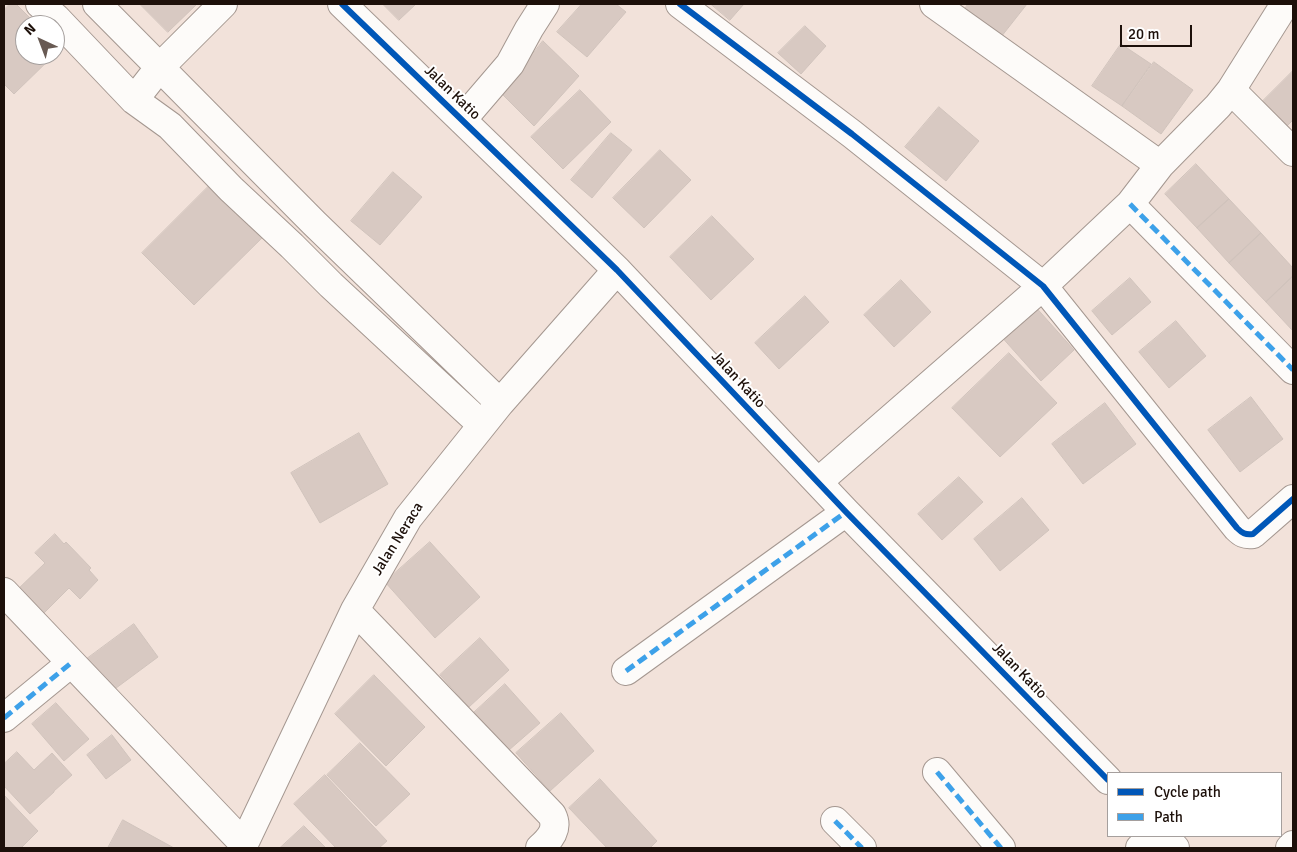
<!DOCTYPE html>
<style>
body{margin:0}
#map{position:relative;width:1297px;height:852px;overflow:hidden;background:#f2e2da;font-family:Signika,sans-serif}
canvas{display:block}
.frame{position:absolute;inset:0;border:5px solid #1d100a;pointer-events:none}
.legend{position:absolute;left:1107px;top:772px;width:175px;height:65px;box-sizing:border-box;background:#fff;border:1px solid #a59f9d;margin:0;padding:6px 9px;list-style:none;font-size:15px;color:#1d100a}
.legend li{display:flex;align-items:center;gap:10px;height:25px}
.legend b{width:25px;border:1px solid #a59f9d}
.north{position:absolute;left:15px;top:15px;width:50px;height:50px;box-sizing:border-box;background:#fff;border:1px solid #a59f9d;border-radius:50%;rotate:317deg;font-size:14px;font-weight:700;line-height:20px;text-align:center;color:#1d100a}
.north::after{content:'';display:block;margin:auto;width:18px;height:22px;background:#685a53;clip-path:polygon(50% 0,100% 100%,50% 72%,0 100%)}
.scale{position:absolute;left:1120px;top:25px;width:72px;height:22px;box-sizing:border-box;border:2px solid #1d100a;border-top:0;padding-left:6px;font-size:15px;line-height:18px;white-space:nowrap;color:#1d100a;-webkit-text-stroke:4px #fff;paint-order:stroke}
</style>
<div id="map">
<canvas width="1297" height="852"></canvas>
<div class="frame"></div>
<ul class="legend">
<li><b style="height:6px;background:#0057b8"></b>Cycle path</li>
<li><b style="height:6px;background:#3da1e9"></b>Path</li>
</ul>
<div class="north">N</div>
<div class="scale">20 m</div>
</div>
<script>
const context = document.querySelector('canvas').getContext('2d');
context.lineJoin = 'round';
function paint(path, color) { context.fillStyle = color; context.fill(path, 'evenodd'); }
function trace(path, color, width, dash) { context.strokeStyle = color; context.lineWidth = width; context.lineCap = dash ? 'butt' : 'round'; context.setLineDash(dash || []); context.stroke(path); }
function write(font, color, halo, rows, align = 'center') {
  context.font = font + ' Signika,sans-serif'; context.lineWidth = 4; context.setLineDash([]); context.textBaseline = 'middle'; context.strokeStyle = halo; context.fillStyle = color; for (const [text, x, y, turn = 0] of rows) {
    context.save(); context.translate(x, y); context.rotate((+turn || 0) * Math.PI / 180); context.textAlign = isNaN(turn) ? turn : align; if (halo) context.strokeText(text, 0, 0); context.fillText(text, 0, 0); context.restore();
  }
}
const building = new Path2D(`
 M10,4H16L37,25H25V55H54L14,94L4,84V10Z
 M140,4H197L168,32Z
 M383,4H416L399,20Z
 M582,4H616L626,12L587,57L557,32Z
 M711,4H744L730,20Z
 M968,4H1027L1001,37L964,11Z
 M805,26L826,46L801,74L778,53Z
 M543,41L579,76L534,126L502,94Z
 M1121,44L1151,64L1122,106L1092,86Z
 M1154,62L1193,90L1161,134L1122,106Z
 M1292,72L1293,74V120L1284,129L1260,104Z
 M580,90L611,122L563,169L531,137Z
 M939,107L979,141L946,181L905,147Z
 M611,133L632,150L592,198L571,180Z
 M660,150L691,180L644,228L613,198Z
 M1196,164L1229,199L1197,228L1165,194Z
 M393,172L422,197L380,245L351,221Z
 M215,180L267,233L194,305L142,253Z
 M1229,199L1261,233L1229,263L1197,228Z
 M712,216L754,259L711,300L670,257Z
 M1261,233L1293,268V276L1266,302L1229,263Z
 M1293,276V331L1266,302Z
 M1130,278L1151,302L1112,335L1092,311Z
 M901,280L931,312L894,347L864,315Z
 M805,296L829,322L779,369L755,343Z
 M1033,304L1074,350L1041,381L999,334Z
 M1176,321L1206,356L1169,388L1139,352Z
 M1009,353L1057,403L1000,457L952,408Z
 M1251,397L1283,439L1240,472L1208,430Z
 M1105,403L1136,444L1083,484L1052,444Z
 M359,433L388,484L320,523L291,473Z
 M959,477L983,502L942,540L918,514Z
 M1022,498L1049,530L1000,571L974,539Z
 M55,534L64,544L66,542L91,568L89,570L98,580L80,599L69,588L39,618L15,592L45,563L35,553Z
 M430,542L480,597L435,638L385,582Z
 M134,624L158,657L108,694L84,661Z
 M480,638L509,670L469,707L440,675Z
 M374,675L425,727L386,766L335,714Z
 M505,684L540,723L501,757L467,719Z
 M56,703L89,739L64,761L32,724Z
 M561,713L594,751L550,791L516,753Z
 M112,735L131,760L106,779L87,755Z
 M360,743L410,794L376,826L327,775Z
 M17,752L34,770L52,753L72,775L54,791V792L30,814L4,786V764Z
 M325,775L387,841L379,848H336L294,804Z
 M600,779L657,841L650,848H607L569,808Z
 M4,795L38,831L21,848H4Z
 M123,820L174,848H108Z
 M304,826L326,848H280Z`);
paint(building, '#d8c9c2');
trace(building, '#d0c3bc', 1);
const minor = new Path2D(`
 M40,4L56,18L134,100L170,126L231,189L292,246L331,285L482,425
 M97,4L314,223L500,403
 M342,4L617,270L846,512L1108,780
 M680,4L852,134L1043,286L1237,528C1242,533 1245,535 1253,534L1293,499
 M934,4L1160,165
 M1231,90L1293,152
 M134,100L159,68L223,4
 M462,120L510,64L529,29L545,4
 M1130,204L1293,370
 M818,482L1043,286L1130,204L1160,165L1218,106L1231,90L1285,4
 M4,592L244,844
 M355,610L552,815C559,829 550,839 540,848
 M626,671L846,512
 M4,718L71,663
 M937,772L1001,848
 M835,821L862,848
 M1163,836L1175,848
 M242,848L355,610L408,518L500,403L617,270
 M1140,848L1154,836
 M1290,848L1293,845`);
trace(minor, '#a49790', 30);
trace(minor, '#fdfbf9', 28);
trace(new Path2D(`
 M1130,204L1293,370
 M626,671L846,512
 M4,718L71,663
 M937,772L1001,848
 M835,821L862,848`), '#3da1e9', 5, [10, 5]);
trace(new Path2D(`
 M342,4L617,270L846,512L1108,780
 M680,4L852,134L1043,286L1237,528C1242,533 1245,535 1253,534L1293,499`), '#0057b8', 6);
write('15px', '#1d100a', '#fff', [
 ["Jalan Katio",452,93,44],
 ["Jalan Katio",738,380,47],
 ["Jalan Neraca",398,539,-58],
 ["Jalan Katio",1019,671,46]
]);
</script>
